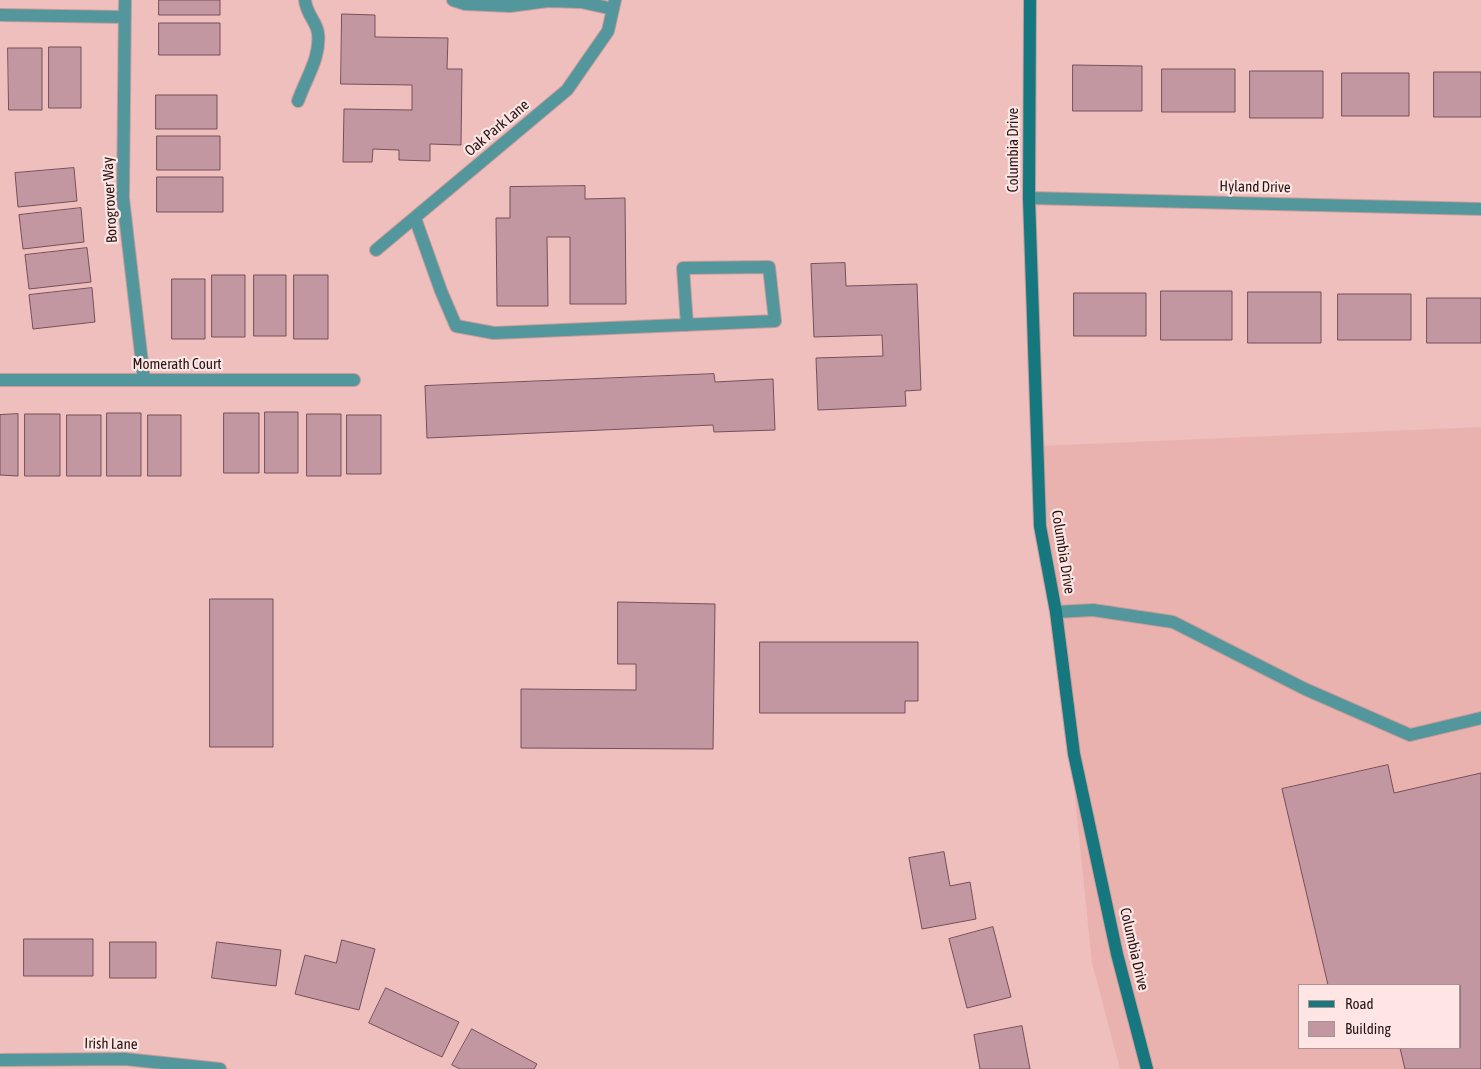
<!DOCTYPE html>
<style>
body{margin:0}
#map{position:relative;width:1481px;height:1069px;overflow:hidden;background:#eebfbc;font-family:"Asap Condensed",sans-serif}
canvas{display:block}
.legend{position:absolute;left:1298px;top:984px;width:162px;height:65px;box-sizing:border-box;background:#ffe6e4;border:1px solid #a99392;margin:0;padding:6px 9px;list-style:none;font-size:15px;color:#271616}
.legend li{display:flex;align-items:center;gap:10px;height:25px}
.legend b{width:25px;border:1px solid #a99392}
</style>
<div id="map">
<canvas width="1481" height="1069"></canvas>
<ul class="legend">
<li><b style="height:6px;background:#17777e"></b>Road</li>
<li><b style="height:14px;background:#c397a2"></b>Building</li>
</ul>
</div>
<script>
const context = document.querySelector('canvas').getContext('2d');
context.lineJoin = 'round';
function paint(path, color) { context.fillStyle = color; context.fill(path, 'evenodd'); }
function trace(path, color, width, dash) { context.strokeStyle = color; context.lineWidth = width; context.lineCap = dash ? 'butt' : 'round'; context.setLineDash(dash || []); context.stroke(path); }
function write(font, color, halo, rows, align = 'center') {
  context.font = font + ' "Asap Condensed",sans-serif'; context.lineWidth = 4.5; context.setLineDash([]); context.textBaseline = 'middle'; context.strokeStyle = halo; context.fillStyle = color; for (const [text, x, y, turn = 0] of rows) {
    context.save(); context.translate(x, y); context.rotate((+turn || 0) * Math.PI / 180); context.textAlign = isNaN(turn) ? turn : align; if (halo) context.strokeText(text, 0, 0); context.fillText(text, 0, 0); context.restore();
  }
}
paint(new Path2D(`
 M1481,427V1069H1120L1092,963L1039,446ZM1300,985H1460V1048H1300Z`), '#e9b2af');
const building = new Path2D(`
 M159,0H220V15H159Z
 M342,14L375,15V37L448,38L447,69H462L461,145L430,144V161L399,160V150L373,149L372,162H343L344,109L412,110V85L341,84Z
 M159,23H220V55H159Z
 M49,47H81V108H49Z
 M8,48H42V110H9Z
 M1073,65L1142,66V111H1073Z
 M1162,69H1235V112H1162Z
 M1250,71H1323V118H1250Z
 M1434,72H1481V117H1434Z
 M1342,73H1409V116H1342Z
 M156,95H217V129H156Z
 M157,136H220V170H157Z
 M74,168L77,201L18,207L15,173Z
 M157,177H223V212H157Z
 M585,186V199L625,198L626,304H570V237H547L548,306H497L496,218H510V187Z
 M81,208L84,242L23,249L19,215Z
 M87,248L91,282L29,289L25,255Z
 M845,263L846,286L917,284L921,390L905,391L906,406L818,410L816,358L883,356L882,335L814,337L811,264Z
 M212,275H245V337H212Z
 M254,275H286V336H254Z
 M294,275H328V339H294Z
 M172,279H205V339H172Z
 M92,288L95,322L33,329L29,295Z
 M1161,291H1232V340H1161Z
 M1248,292H1321V343H1248Z
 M1074,293H1146V336H1074Z
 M1338,294H1411V340H1338Z
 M1427,298H1481V343H1427Z
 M714,374L715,382L773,379L775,430L714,432L713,425L427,438L425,386Z
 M265,412H298V473H265Z
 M107,413H141V476H107Z
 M224,413H259V473H224Z
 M18,414V476L0,475V415Z
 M25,414H60V476H25Z
 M307,414H341V476H307Z
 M67,415H101V476H67Z
 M148,415H181V476H148Z
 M347,415H381V474H347Z
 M210,599H273V747H210Z
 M618,602L715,604L713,749L521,748V689L636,690V664H618Z
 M760,642H918V701H905V713H760Z
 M1388,765L1394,793L1481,773V1069H1405L1400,1048H1460V985H1328L1282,789Z
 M944,852L950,886L970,882L976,919L922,929L909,858Z
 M993,927L1011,997L967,1008L949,939Z
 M24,939H93V976H24Z
 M342,940L375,949L359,1010L295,994L305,955L336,963Z
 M110,942H156V978H110Z
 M217,942L281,950L276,986L212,978Z
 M386,988L459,1022L442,1057L369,1023Z
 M1022,1026L1030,1069H980L974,1035Z
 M472,1029L537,1064L534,1069H460L452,1065Z`);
paint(building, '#c397a2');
trace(building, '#764f59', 1);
const lane = new Path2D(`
 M1056,612L1093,610L1173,622L1305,689L1410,735L1481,718`);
const street = new Path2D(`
 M125,0L123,198L144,380
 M453,0L465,4L510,6L548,1L581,2L613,9
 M0,15L124,17
 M298,101C306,78 321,57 318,33C317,22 306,14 305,0
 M1029,198L1481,209
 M415,218L441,291L456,326L494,333L775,321L769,267L683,268L687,325
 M376,250L567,90L608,31L615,0
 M0,380H354
 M0,1060L125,1059L220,1069`);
const secondary = new Path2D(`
 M1030,0L1029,198L1040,526L1056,612L1074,754L1117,954L1147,1069`);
trace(lane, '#c69d9b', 14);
trace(street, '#c69d9b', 14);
trace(secondary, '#c69d9b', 14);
trace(lane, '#53969b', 12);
trace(street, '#53969b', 12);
trace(secondary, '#17777e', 12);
write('15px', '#271616', '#ffe6e4', [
 ["Oak Park Lane",497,128,-40],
 ["Columbia Drive",1013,150,-90],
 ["Hyland Drive",1255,187,1],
 ["Borogrover Way",110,200,-93],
 ["Momerath Court",177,364],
 ["Columbia Drive",1063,552,81],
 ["Columbia Drive",1134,949,77],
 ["Irish Lane",111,1044,1]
]);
</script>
